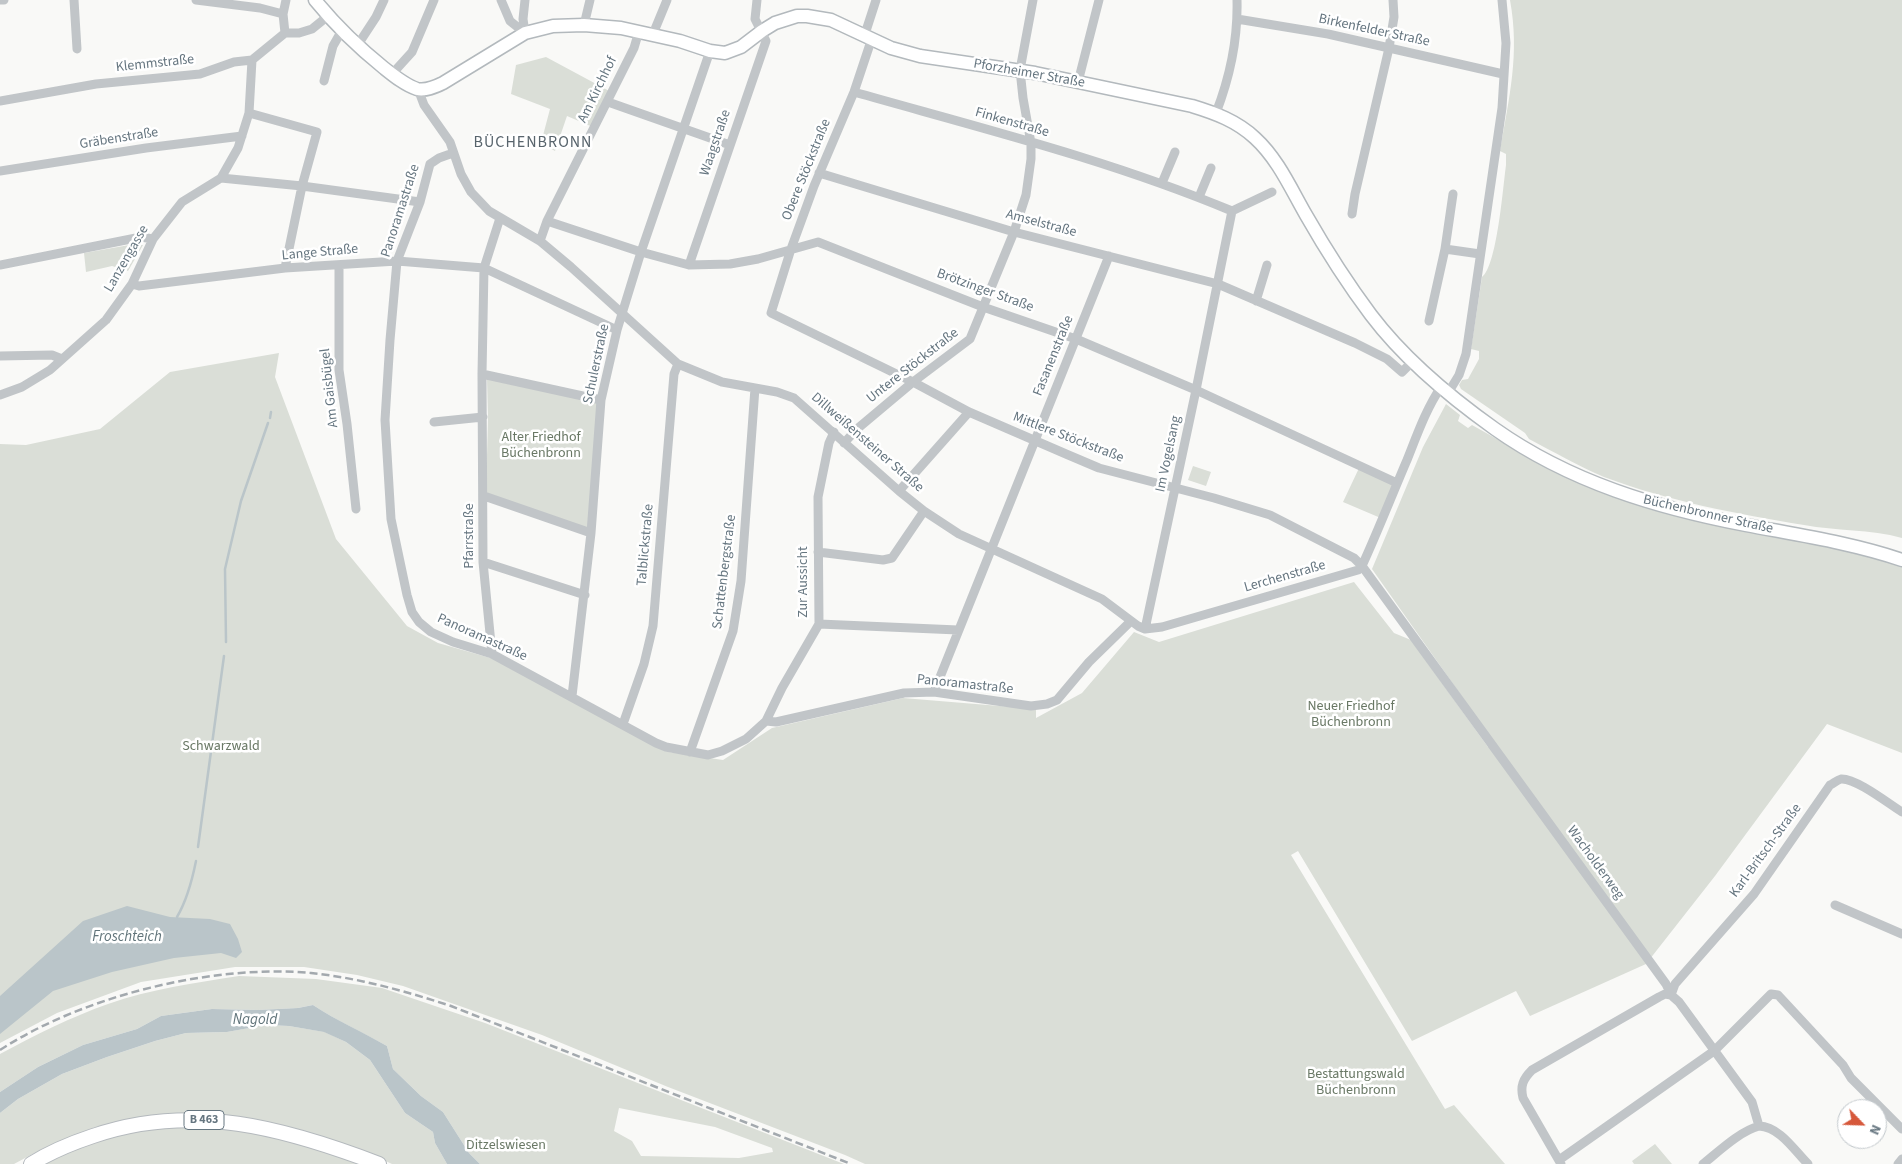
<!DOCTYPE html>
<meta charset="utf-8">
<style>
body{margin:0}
#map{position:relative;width:1902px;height:1164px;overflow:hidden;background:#f9f9f7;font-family:"Source Sans 3",sans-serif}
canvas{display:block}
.north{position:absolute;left:1837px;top:1099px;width:50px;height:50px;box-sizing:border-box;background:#fff;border:1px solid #c2c8cc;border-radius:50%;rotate:114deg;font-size:14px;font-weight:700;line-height:20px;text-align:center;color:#667680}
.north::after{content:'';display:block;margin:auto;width:18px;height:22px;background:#d6583b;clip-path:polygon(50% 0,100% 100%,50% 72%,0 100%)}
</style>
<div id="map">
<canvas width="1902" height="1164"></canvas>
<div class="north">N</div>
</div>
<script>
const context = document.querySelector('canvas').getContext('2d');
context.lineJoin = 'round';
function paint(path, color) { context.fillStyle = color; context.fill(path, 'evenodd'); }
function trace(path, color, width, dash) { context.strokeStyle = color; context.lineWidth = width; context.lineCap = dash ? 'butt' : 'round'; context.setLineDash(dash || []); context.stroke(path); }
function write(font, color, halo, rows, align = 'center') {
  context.font = font + ' "Source Sans 3",sans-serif'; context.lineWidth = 5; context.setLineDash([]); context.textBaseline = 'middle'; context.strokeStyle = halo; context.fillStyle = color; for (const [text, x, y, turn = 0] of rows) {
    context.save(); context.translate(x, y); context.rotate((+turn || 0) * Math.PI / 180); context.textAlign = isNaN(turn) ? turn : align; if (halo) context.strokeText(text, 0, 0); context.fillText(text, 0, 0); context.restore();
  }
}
paint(new Path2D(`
 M1510,0H1902V538C1870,529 1836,531 1804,525C1737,514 1668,501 1604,477C1578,466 1554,452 1529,439L1525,433L1461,389L1459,385L1462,380L1468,379L1479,359V351L1471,349L1482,277C1497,266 1503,187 1506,165V154L1500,151C1509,97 1520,55 1510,0Z
 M546,57L613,93L595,128L567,116L555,151L541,143L550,109L511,94L516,65Z
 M135,244L143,245L128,271L112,266L86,272L84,253Z
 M279,353L275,377L336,539L407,626L438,643L494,659L669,752L723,760L772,728L903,698L1036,709V718L1082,693L1134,632L1159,642L1354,582L1394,633L1411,640L1488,747L1494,742L1372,569L1423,447L1446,404L1460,415L1458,421L1468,428L1472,425C1522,453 1570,483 1625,501C1716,530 1811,538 1902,567V753L1827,724L1715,876L1646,964L1530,1016L1516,991L1412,1041L1298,851L1291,855L1445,1109L1454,1105L1505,1164H865L845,1155L668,1087L542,1035L403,986L357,975L304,967H235L141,982L57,1013L0,1043V444L26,445L100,429L170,372Z
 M487,379L598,401L589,529L486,493L488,418Z
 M1193,466L1211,472L1206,486L1188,480Z
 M1360,466L1397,483L1383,519L1343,502Z
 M239,976L316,979L382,988L485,1023L844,1164H480L469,1153L443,1112L421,1096L393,1069L387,1046C362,1032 337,1021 313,1005L298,1008L258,1010L212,1009L161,1016L137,1029L83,1045L38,1067L0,1092V1054C35,1035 71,1017 108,1004C150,989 195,983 239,976ZM619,1108L715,1127L772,1148L773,1152L739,1158L641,1156L632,1141L614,1131Z
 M265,1025L289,1026L325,1032L346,1042L370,1060L405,1113L433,1132L435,1143L447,1164H392L360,1149L267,1122L238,1117L162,1114L95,1127L40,1150L14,1164H0V1113L18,1099L62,1074L107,1057L155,1041L186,1033L227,1032Z
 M172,1127L225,1129L276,1134L360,1164H44L63,1151L144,1129Z
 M1655,1144L1672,1164H1634L1632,1161Z`), '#daded7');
paint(new Path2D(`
 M127,906L170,917L210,919L230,924L238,939L242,952L236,958L221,953L174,958L112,972L53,991L0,1034V996L83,921Z
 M313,1005C337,1021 363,1032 387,1046L393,1069L421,1096L443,1112L469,1153L480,1164H447L435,1143L433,1132L405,1113L370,1060L346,1042L324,1032L289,1026L266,1025L227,1032L186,1033L155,1041L107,1057L62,1074L18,1099L0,1113V1092L38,1067L83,1045L137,1029L161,1016L212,1009L258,1010L298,1008Z`), '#bac5c9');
trace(new Path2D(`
 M270,418L271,412
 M226,642L225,569L241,501L268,423
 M198,847L224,656
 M177,917C187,900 192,881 196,861`), '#bac5c9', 2.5);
const secondary = new Path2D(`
 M315,0C336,26 358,47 384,68C394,76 405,85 417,89C426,91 435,87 443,83L525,33L553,26L584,25L621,28L680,41L710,51L725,53L741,47L762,31L775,23L797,16H807L831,20L891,48L920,56L1035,73L1192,106C1215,113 1237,121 1255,138C1278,159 1291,189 1306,215C1326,250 1347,283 1371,315C1405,360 1450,397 1495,429C1570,482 1657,508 1746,525C1798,535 1852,543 1902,560`);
const primary = new Path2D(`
 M31,1164C50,1152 72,1143 93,1136C192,1102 285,1128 379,1164`);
trace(secondary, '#b3b9bd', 15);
trace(primary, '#b4b9bd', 16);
trace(new Path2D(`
 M0,0H4
 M74,0L77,49
 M196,0L260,8L283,14
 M501,0L510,21L525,33
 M1237,19L1328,34L1503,74
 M584,25L590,0
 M285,33L283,14L286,0
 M525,33L523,19L525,0
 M653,34L667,0
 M865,34L876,0
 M872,38L854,92L814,186L791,249L771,313L913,382L969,412L1066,454L1099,468L1214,498L1270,515L1354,558L1362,566L1666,984L1671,995L1679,1002L1752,1102L1759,1126C1780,1127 1794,1150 1808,1164
 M357,46L376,17L384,0
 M392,74L412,52L434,0
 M324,81L333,46L341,32
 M1078,82L1099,0
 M418,89L424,105L450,142L461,174L471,192L489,211L540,241L571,267L678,364L722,382L777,392L794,398L899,491L924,511L959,534L1102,599L1138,626L1145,629L1162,627L1358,570L1362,566C1378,531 1392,495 1407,460C1417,435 1426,409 1441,387
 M854,92C981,128 1110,160 1232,211L1272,192
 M0,101L96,84L200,74L234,62L252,60L285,33H299L312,29L328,16
 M608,102L730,145
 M249,113L317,132L302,186L285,268
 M1216,113C1230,77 1238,39 1237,0
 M453,153L439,158L430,164L420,202L397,261L390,340L385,420L391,519L407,595L412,612L419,622L431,632L453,642L492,654L656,743L666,747L708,755L722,751L746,739L766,721L776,722L904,693L934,692L1031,706L1047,704L1057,700L1089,662L1131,621
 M0,171L146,148L242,136
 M819,173L1014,232L1218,284L1355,343L1387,359L1402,372L1413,361
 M221,178L302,186L420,202
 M1162,183L1175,152
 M1199,197L1211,168
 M1352,214L1355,194L1389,48L1394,17L1393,0
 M547,221L641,252L689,265L730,264L758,259L818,242L983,307L1076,339L1196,390L1397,483
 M540,241L547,221L634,48L639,31
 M1445,249L1453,194
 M0,265L141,237L153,239
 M339,265V370L347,424L356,509
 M689,265L766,41L755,19L757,0
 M132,284L139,286L285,268L397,261L484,268L617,330
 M1256,301L1267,265
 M1429,321L1445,249L1480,254
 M0,356L52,355L62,359
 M482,374L601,400
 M1448,393L1459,375L1466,354L1502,108L1506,43L1502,0
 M0,395L22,387L50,370L106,320L132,284L153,239L182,202L221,178L238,148L249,113L252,60
 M434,422L483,417
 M844,443L857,429L913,382L970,339L1014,232L1026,195L1031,159V143L1023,98L1020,70L1033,0
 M899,491L969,412
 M484,496L591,533
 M818,552L883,560L892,558L924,511
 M483,562L585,595
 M819,624L958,630
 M1145,629L1196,390L1232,211
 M492,654L483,562L482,374L484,268L500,218
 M934,692L1109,256
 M572,696L591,533L601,400L617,330L641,252L710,51
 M766,721L782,688L819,624L818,497L829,443L834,432
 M623,724L644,664L653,626L674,374L678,364
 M690,752L733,631L741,581L755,388
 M1835,905L1902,934
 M1559,1160L1714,1051L1771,994L1778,995L1843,1065L1851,1078L1902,1129
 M1561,1164L1523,1098C1520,1086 1523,1079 1532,1070L1659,997L1665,994L1671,995L1675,984L1682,976L1754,894L1830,785C1834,783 1837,780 1841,779C1856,778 1889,804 1902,812
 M1703,1164C1718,1152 1740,1131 1759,1126
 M1898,1164L1902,1159`), '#c1c5c8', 9);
trace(secondary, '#fff', 12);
trace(primary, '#fff', 14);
trace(new Path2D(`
 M0,1050C83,996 212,964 311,973C359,978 405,991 451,1006L851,1164`), '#a3a9ae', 2.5, [8, 4]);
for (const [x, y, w] of [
 [204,1120,40]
]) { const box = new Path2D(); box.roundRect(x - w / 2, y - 9.5, w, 19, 4); context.fillStyle = '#fff'; context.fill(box); trace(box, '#667680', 1); }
write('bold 12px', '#667680', null, [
 ["B 463",204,1120]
]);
write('14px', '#667680', '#fff', [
 ["Birkenfelder Straße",1374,31,12],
 ["Klemmstraße",155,64,-6],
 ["Pforzheimer Straße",1029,74,10],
 ["Am Kirchhof",598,90,-64],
 ["Finkenstraße",1012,123,16],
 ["Gräbenstraße",119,139,-9],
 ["Waagstraße",716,143,-71],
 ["Obere Stöckstraße",807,170,-68],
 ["Panoramastraße",401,211,-72],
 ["Amselstraße",1041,224,15],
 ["Lange Straße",320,253,-5],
 ["Lanzengasse",127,259,-60],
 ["Brötzinger Straße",985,291,20],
 ["Fasanenstraße",1054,356,-68],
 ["Schulerstraße",597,364,-78],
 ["Untere Stöckstraße",913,366,-38],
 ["Am Gaisbügel",330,388,-96],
 ["Mittlere Stöckstraße",1068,438,21],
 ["Dillweißensteiner Straße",867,443,41],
 ["Im Vogelsang",1169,454,-78],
 ["Büchenbronner Straße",1708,515,13],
 ["Pfarrstraße",470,536,-90],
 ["Talblickstraße",646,545,-85],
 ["Schattenbergstraße",725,572,-83],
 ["Lerchenstraße",1285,577,-16],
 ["Zur Aussicht",804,582,-90],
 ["Panoramastraße",482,638,24],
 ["Panoramastraße",965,685,6],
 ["Karl-Britsch-Straße",1766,851,-54],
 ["Wacholderweg",1595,863,54]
]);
write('14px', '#697865', '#fff', [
 ["Alter Friedhof",541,438],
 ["Büchenbronn",541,454],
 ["Neuer Friedhof",1351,707],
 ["Büchenbronn",1351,723],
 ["Schwarzwald",221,747],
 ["Bestattungswald",1356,1075],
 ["Büchenbronn",1356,1091],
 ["Ditzelswiesen",506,1146]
]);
write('italic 15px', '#61747a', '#fff', [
 ["Froschteich",127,938],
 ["Nagold",255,1021]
]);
context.letterSpacing = '1px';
write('16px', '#58646c', '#fff', [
 ["BÜCHENBRONN",533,143]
]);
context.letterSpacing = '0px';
</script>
